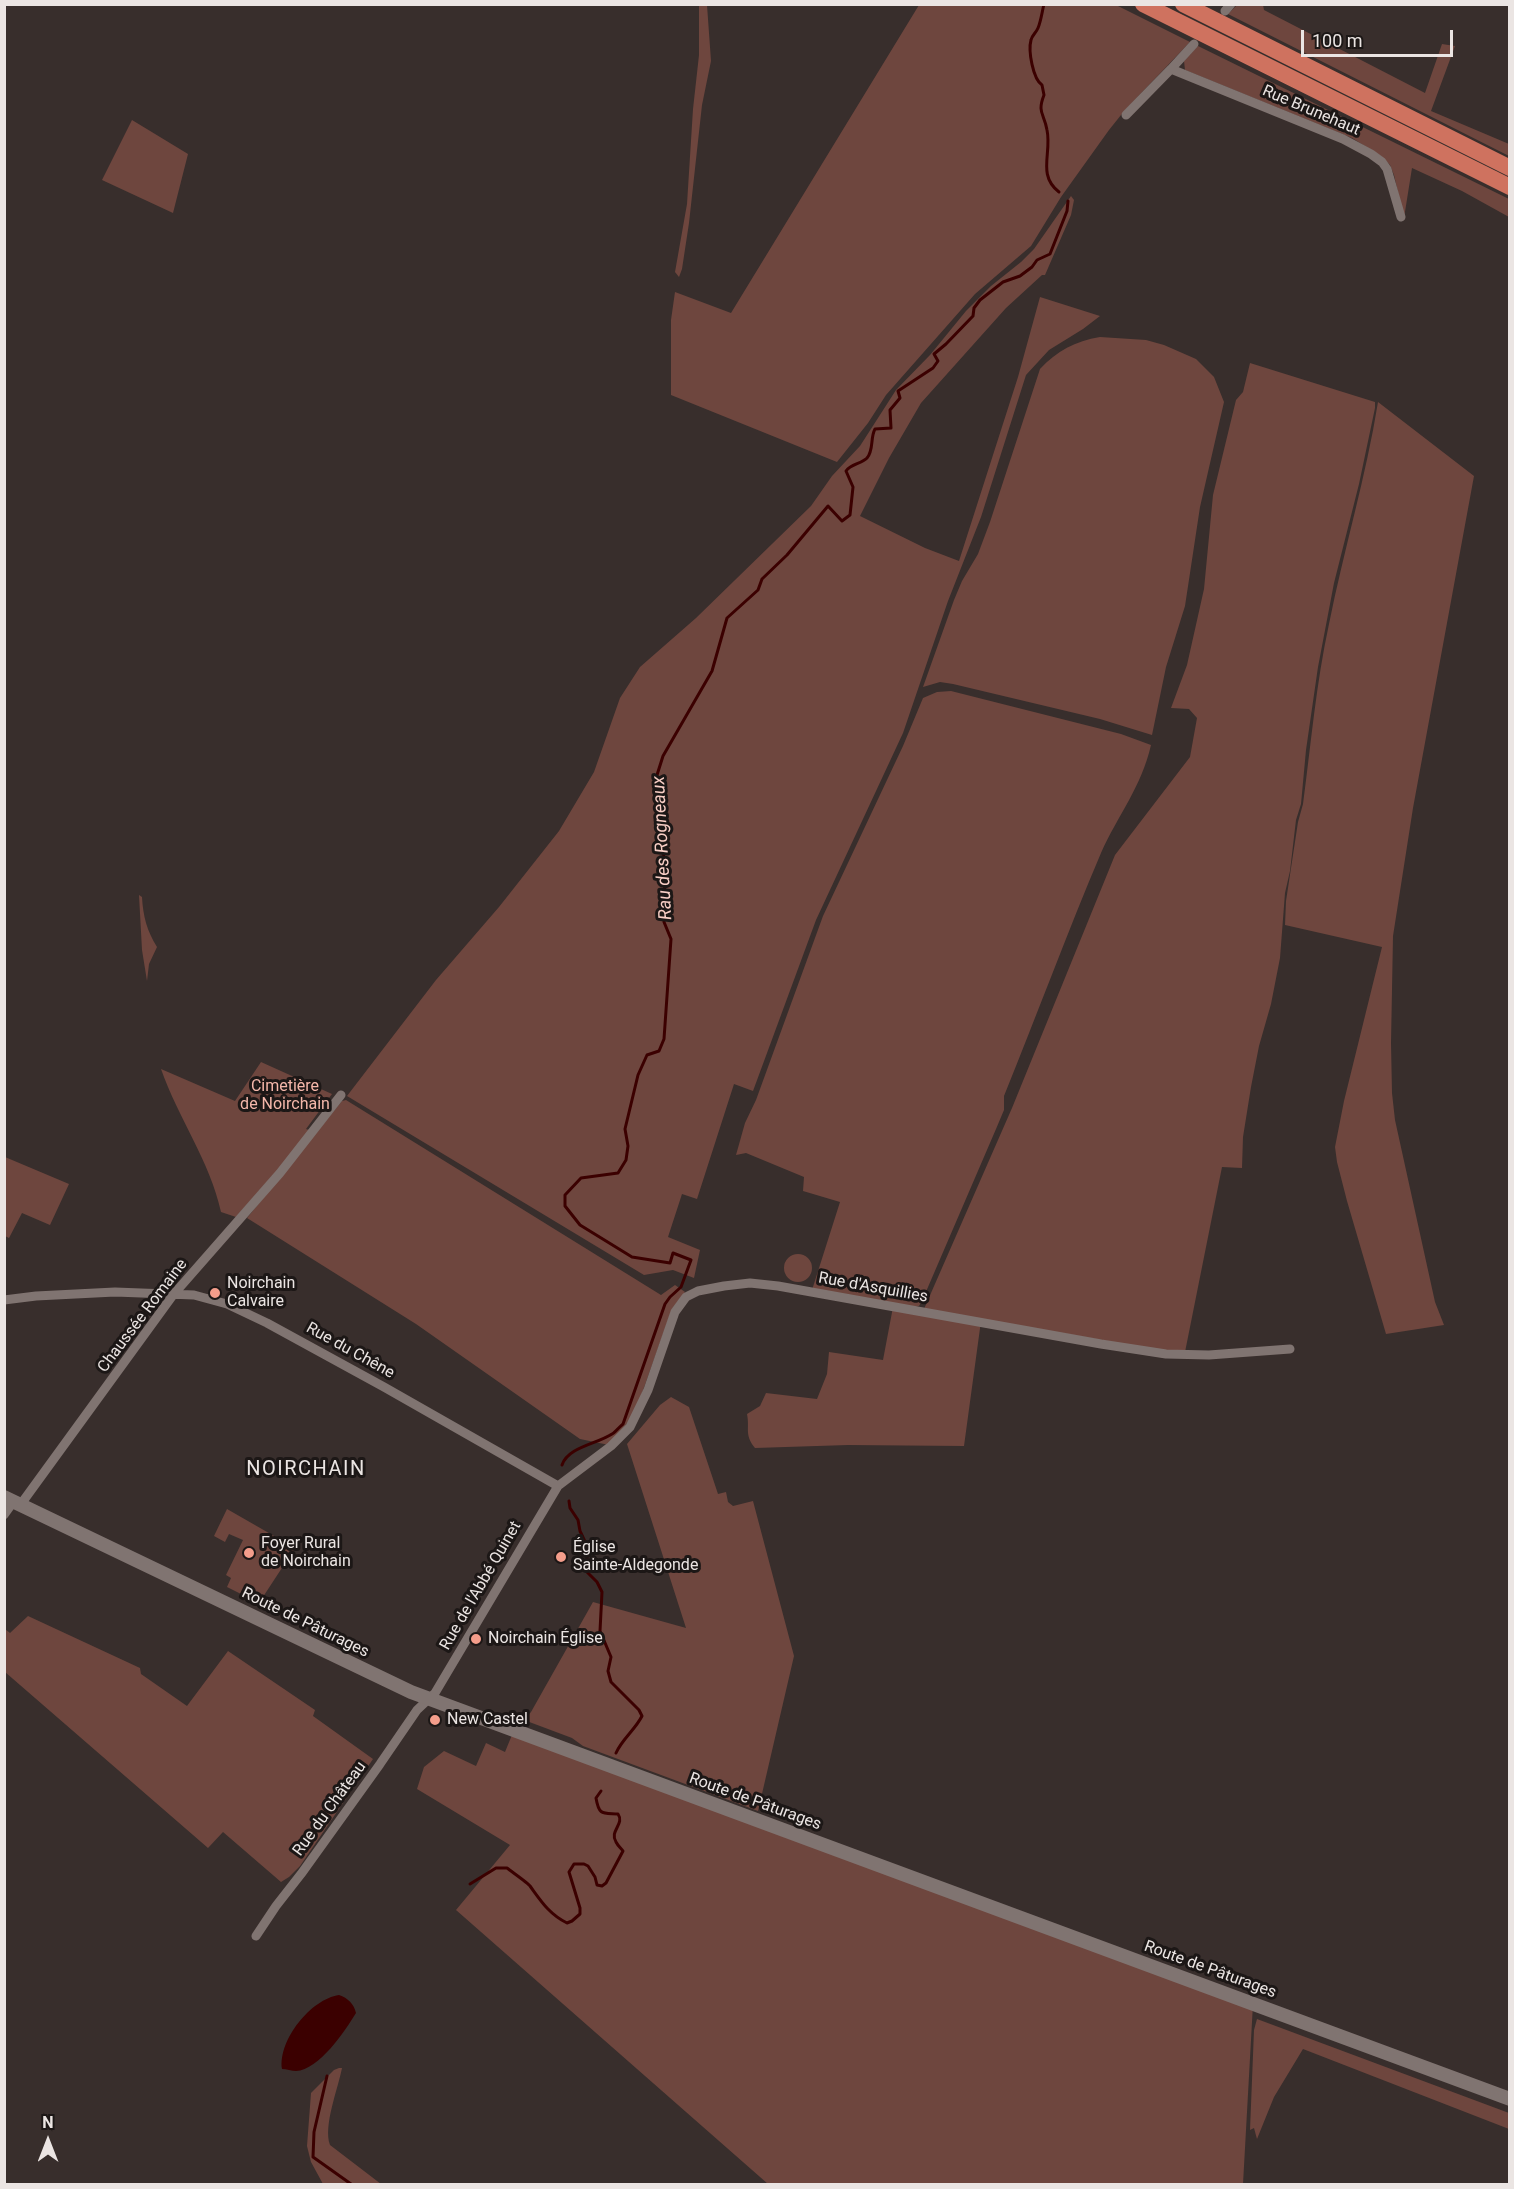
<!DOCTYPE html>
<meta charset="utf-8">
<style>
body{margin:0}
#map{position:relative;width:1514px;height:2189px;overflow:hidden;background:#382e2c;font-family:Roboto,sans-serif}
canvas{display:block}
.frame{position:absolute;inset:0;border:6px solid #ebe5e3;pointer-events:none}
.north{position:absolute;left:18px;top:2111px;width:60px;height:60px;-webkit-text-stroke:4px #1c1716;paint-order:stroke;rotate:0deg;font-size:16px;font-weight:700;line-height:24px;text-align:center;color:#ebe5e3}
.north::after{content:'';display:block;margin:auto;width:21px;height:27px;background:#ebe5e3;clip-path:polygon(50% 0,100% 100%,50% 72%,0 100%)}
.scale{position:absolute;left:1301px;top:30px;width:152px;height:27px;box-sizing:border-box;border:3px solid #ebe5e3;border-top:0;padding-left:8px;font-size:18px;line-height:21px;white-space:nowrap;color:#ebe5e3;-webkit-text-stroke:4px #1c1716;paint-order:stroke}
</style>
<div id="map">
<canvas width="1514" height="2189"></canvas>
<div class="frame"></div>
<div class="north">N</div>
<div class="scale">100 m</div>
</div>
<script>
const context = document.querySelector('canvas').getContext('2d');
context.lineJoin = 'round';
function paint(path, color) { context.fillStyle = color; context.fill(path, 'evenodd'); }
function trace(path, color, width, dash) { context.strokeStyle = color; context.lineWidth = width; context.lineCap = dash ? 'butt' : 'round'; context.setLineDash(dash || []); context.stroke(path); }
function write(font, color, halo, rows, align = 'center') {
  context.font = font + ' Roboto,sans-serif'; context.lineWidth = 6; context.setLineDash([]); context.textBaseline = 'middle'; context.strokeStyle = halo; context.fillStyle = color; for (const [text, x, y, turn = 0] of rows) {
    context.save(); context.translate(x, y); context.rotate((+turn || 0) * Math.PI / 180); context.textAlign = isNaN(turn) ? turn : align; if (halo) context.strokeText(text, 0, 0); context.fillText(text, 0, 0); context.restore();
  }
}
paint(new Path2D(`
 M699,5H707L711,61L702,105L689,223L682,269L679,277L675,272L687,204L693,109L699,55Z
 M919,5H1116L1190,42L1125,110L1109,130L1061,197L1031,246L975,294L886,395L868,423L837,462L671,395V320L675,292L731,313Z
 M1237,5H1263L1264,10L1425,93L1442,44L1455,46L1431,111L1509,144V156L1228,14Z
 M1198,46L1509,199V217L1462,191L1412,168L1404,218L1394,175L1390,165L1381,156L1352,138L1185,70L1184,61Z
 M132,120L188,154L173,213L102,180Z
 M1071,196L1074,200L1071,215L1045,275H1042L1006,308L921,403L889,458L860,516L925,548L959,561L1018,377L1040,297L1100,316L1083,329L1049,350L1026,375L981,517L948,601L903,733L816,920L753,1091L734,1084L697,1199L682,1194L668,1237L700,1250L694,1278L673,1270L644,1275L347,1096L436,980L499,907L559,831L594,772L620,698L640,667L696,618L811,506L832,476L860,446L896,390L930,355L966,311L991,286L1021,262L1034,249Z
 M1100,337L1146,340L1164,345L1196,359L1214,377L1224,402L1200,507L1185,606L1166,667L1152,735L1100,719L953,684L940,682L923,687L954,600L962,581L978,554L990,522L1040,369C1057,351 1075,341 1100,337Z
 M1250,363L1375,402V408L1359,484L1334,583L1318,667L1306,750L1301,804L1296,820L1290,871L1285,893L1280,958L1271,1004L1259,1046L1251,1087L1243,1137L1242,1168L1222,1167L1185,1352L1164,1351L924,1309L1012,1108L1115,855L1190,757L1197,718L1189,709L1171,708L1187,665L1204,589L1213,495L1236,400L1243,392Z
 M1378,402L1474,476L1413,808L1393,936L1391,1043L1392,1093L1395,1120L1435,1302L1444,1325L1386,1334L1347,1201L1337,1162L1335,1147L1344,1101L1382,947L1285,925L1286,901L1298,822L1303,804C1311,744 1316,684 1329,624C1344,549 1366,477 1378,402Z
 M951,691L1121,734L1151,745C1141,788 1118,815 1101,853C1067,933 1037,1015 1004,1096V1110L996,1129L922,1301L919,1306L914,1307L812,1290L840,1202L803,1191L804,1177L746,1153L736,1155L745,1123L756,1100L823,916L903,746L923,698L937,692Z
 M139,895L142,897C143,916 147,931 157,947L149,964L147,981L142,950Z
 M261,1062L332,1094L306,1129L312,1131L236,1217L221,1212C210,1161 178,1118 161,1069L235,1101Z
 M346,1100L661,1295L675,1285L685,1292L672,1309L636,1410L629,1421L609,1445L580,1439L416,1324L247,1218L342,1101Z
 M5,1157L69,1184L50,1225L22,1213L9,1238L5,1236Z
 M784 1268a14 14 0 1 1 28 0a14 14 0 1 1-28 0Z
 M893,1307L981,1321L964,1446L848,1445L755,1448C744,1434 750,1429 747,1414L760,1406L766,1393L817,1399L827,1374L829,1352L883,1360Z
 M671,1397L689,1407L718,1494L726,1492L728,1502L733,1506L753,1501L794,1656L758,1811L583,1746L572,1738L524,1720L531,1712L593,1602L686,1628L627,1444L660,1405Z
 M227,1509L295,1548L259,1603L227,1587L231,1578L226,1575L243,1540L229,1534L225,1542L214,1536Z
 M28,1616L140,1668L141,1674L187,1706L228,1651L315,1710L313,1716L373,1759L300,1866L289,1877L281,1882L223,1832L208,1848L5,1672V1629L10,1633Z
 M514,1730L1253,2004L1243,2184H768L456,1910L510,1845L417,1789L424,1767L444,1751L476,1766L486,1743L505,1752Z
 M1257,2019L1509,2113V2129L1303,2049L1274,2097L1257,2139L1254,2128L1250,2130L1254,2030Z
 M339,2068H342C338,2089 323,2126 330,2145L381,2184H323L311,2162L307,2146L311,2093L334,2070Z`), '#6e463e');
paint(new Path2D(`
 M339,1995C348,1998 354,2004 356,2013C345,2031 319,2070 296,2071C292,2071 286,2069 282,2069C278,2040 311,1999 339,1995Z`), '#3b0000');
trace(new Path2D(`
 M1044,4C1042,12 1041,21 1038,28C1036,33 1032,35 1031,40C1028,51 1033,79 1042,85L1044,95C1037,113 1044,113 1047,130C1052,153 1037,175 1059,192
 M562,1465C568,1447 597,1444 612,1434C616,1432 619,1427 623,1424L665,1304L670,1297L681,1287L691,1260L673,1253L670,1263L632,1257L580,1225L565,1206V1195L581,1178L618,1173L626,1160L628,1146L625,1129L638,1075L647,1055L659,1051L664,1039L671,939L664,922L665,872L657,775L663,756L712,671L727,618L758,590L762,579L787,555L828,506L842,521L850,515L853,487L846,471C851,464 861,464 867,458C874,450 870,438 875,429L891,428L890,410L900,398L898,391L933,368L938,361L934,354L946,344L973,316L974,308L980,300L1003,282L1020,276L1032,267L1037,260L1050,254L1067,211L1068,201
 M569,1501L570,1508L578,1520L580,1531L587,1546V1572L597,1582L602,1592L600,1631L611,1657L608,1671L611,1682L639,1710L642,1716C635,1730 622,1739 616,1753
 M470,1884L496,1868H507C512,1872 528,1883 530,1886C541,1901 549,1914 567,1923L572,1921L580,1914V1908L569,1872L574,1864H584L588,1866L595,1877L597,1885L602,1886L606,1883L623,1851C621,1848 618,1846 616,1842C609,1831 625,1824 618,1814C603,1813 599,1816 596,1798L601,1791
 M327,2076L314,2132L313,2157L351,2184`), '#3b0000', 3);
trace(new Path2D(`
 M1225,11L1231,4
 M1171,69L1194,44
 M1126,115L1171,69L1343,139L1371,154L1382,162L1387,169L1401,217
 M4,1300L36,1296L115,1292L194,1295L227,1304L267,1323L384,1387L558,1486
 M21,1504L173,1295L280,1173L341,1095
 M4,1515L14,1501
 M256,1936L276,1906L301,1874L380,1764L417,1710L435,1693L558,1486L611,1446L630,1427L648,1390L675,1312L686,1297L698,1291L724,1286L750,1283L778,1286L1101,1344L1166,1354L1209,1355L1290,1349`), '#807471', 9);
trace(new Path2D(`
 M4,1497L411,1692L1510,2099`), '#807471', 14);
trace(new Path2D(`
 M1143,4L1510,187
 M1183,4L1510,168`), '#cf725f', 16);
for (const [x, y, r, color] of [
 [215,1293,6,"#f49d8b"],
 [249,1553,6,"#f49d8b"],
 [561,1557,6,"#f49d8b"],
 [476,1639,6,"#f49d8b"],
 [435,1720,6,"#f49d8b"]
]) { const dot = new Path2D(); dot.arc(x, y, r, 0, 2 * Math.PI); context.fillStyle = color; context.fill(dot); trace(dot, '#1c1716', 2); }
write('16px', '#ebe5e3', '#1c1716', [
 ["Rue Brunehaut",1311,111,23],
 ["Rue d'Asquillies",873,1288,10],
 ["Chaussée Romaine",143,1316,-53],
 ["Rue du Chêne",350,1351,29],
 ["Rue de l'Abbé Quinet",481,1586,-60],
 ["Route de Pâturages",305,1623,26],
 ["Route de Pâturages",755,1802,20],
 ["Rue du Château",330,1809,-54],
 ["Route de Pâturages",1210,1970,20]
]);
write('16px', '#f4b7aa', '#1c1716', [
 ["Cimetière",285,1087],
 ["de Noirchain",285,1105]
]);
write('16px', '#ebe5e3', '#1c1716', [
 ["Noirchain",227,1284],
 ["Calvaire",227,1302],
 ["Foyer Rural",261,1544],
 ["de Noirchain",261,1562],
 ["Église",573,1548],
 ["Sainte-Aldegonde",573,1566],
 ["Noirchain Église",488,1639],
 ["New Castel",447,1720]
], 'left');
write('italic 18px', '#f9cfc6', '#1c1716', [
 ["Rau des Rogneaux",663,848,-93]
]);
context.letterSpacing = '1.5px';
write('20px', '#ebe5e3', '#1c1716', [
 ["NOIRCHAIN",306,1470]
]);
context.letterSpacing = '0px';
</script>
